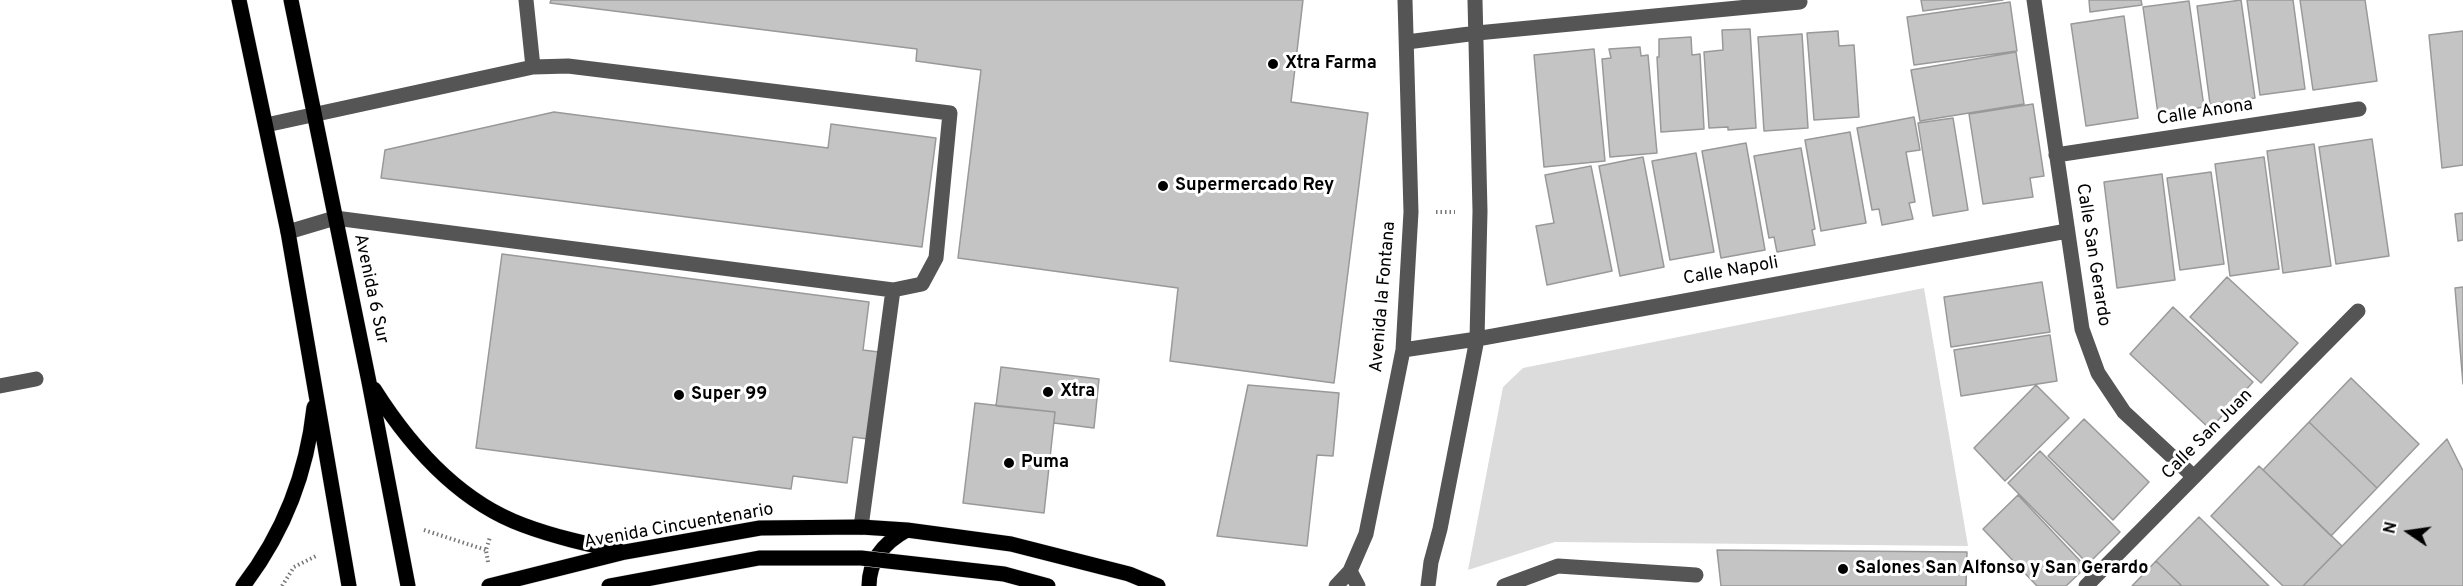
<!DOCTYPE html>
<style>
body{margin:0}
#map{position:relative;width:2463px;height:586px;overflow:hidden;background:#fff;font-family:Overpass,sans-serif}
canvas{display:block}
.north{position:absolute;left:2379px;top:502px;width:60px;height:60px;-webkit-text-stroke:4px #fff;paint-order:stroke;rotate:283deg;font-size:16px;font-weight:700;line-height:24px;text-align:center;color:#000}
.north::after{content:'';display:block;margin:auto;width:21px;height:27px;background:#000;clip-path:polygon(50% 0,100% 100%,50% 72%,0 100%)}
</style>
<div id="map">
<canvas width="2463" height="586"></canvas>
<div class="north">N</div>
</div>
<script>
const context = document.querySelector('canvas').getContext('2d');
context.lineJoin = 'round';
function paint(path, color) { context.fillStyle = color; context.fill(path, 'evenodd'); }
function trace(path, color, width, dash) { context.strokeStyle = color; context.lineWidth = width; context.lineCap = dash ? 'butt' : 'round'; context.setLineDash(dash || []); context.stroke(path); }
function write(font, color, halo, rows, align = 'center') {
  context.font = font + ' Overpass,sans-serif'; context.lineWidth = 6; context.setLineDash([]); context.textBaseline = 'middle'; context.strokeStyle = halo; context.fillStyle = color; for (const [text, x, y, turn = 0] of rows) {
    context.save(); context.translate(x, y); context.rotate((+turn || 0) * Math.PI / 180); context.textAlign = isNaN(turn) ? turn : align; if (halo) context.strokeText(text, 0, 0); context.fillText(text, 0, 0); context.restore();
  }
}
paint(new Path2D(`
 M1924,288L1968,546L1555,542L1468,570L1503,387L1523,368Z`), '#dcdcdc');
const building = new Path2D(`
 M551,0H1303L1291,102L1368,113L1334,383L1170,361L1178,288L958,258L981,70L916,61L917,49L550,3Z
 M1921,0H2003L1923,11Z
 M2089,0H2141L2142,5L2090,12Z
 M2241,0L2255,98L2210,104L2197,6Z
 M2247,0H2293L2305,89L2260,95Z
 M2300,0H2365L2377,81L2313,90Z
 M2189,1L2204,107L2158,114L2143,7Z
 M2010,2L2017,51L1914,65L1907,17Z
 M2124,16L2138,118L2086,126L2071,24Z
 M1750,29L1756,128L1728,130V127L1709,128L1704,52L1723,50L1722,30Z
 M1838,31L1839,46L1854,45L1859,117L1814,120L1807,33Z
 M2463,31V165L2442,168L2429,35Z
 M1802,34L1808,128L1764,131L1758,37Z
 M1691,37L1692,55L1700,54L1704,129L1661,132L1657,57H1659V39Z
 M1640,47L1641,56L1648,55L1657,153L1610,157L1602,59L1611,58L1609,49Z
 M1594,49L1605,161L1544,167L1534,55Z
 M2016,52L2024,104L1920,121L1911,70Z
 M2033,104L2044,176L2030,178L2033,197L1983,204L1969,114Z
 M554,112L828,148L831,124L936,138L922,247L381,178L385,150Z
 M1914,117L1920,150L1906,152L1915,202L1909,203L1913,219L1882,225L1879,209L1872,210L1857,128Z
 M1953,118L1968,210L1933,216L1918,123Z
 M1850,132L1866,223L1821,231L1805,140Z
 M2372,139L2389,256L2336,264L2319,147Z
 M1746,143L1765,250L1721,258L1702,151Z
 M2314,144L2331,266L2283,273L2267,151Z
 M1801,148L1815,229L1812,230L1815,245L1777,252L1774,237L1769,238L1754,156Z
 M1696,153L1714,252L1670,260L1652,161Z
 M1643,157L1664,267L1620,276L1599,166Z
 M2264,157L2279,269L2230,276L2215,164Z
 M1591,166L1612,271L1547,285L1536,226L1554,223L1545,175Z
 M2211,172L2224,264L2180,270L2167,178Z
 M2162,174L2175,280L2117,288L2104,182Z
 M2463,213V240L2458,241L2455,214Z
 M502,254L869,302L863,350L879,352L868,439L853,437L847,483L793,476L791,489L476,448Z
 M2227,277L2298,343L2261,383L2190,317Z
 M2042,282L2050,332L1951,347L1944,297Z
 M2463,287V384L2455,288Z
 M2173,307L2253,382L2210,429L2130,354Z
 M2050,335L2057,381L1961,396L1954,350Z
 M1001,367L1099,379L1094,428L1054,423L1055,412L996,406Z
 M2351,378L2419,444L2377,488L2309,422Z
 M1248,385L1339,393L1333,456L1317,455L1307,546L1217,536Z
 M2036,385L2069,418L2005,481L1974,448Z
 M975,403L1055,412L1044,513L963,503Z
 M2084,419L2149,482L2113,520L2048,456Z
 M2309,422L2377,488L2331,536L2263,470Z
 M2447,439L2463,471V586H2303Z
 M2040,451L2120,532L2088,564L2008,483Z
 M2259,466L2342,546L2303,586H2283L2211,516Z
 M2018,495L2086,567L2066,586H2037L1983,529Z
 M2199,517L2269,586H2182L2156,561Z
 M1717,550L1967,552L1966,586H1721Z
 M2156,561L2182,586H2132Z`);
paint(building, '#c4c4c4');
trace(building, '#999', 1.5);
const major = new Path2D(`
 M239,0L288,232L349,586
 M291,0L369,382L408,586
 M374,389C410,446 458,501 523,525C555,537 587,544 620,551
 M243,586C283,534 307,472 314,407
 M489,586L625,552L760,528L861,527L907,530L1011,544L1129,574L1158,586
 M869,586C869,560 885,542 907,530`);
trace(major, '#dbdbdb', 16);
trace(new Path2D(`
 M1436,212H1455
 M424,530L486,550
 M488,562L486,550L490,537
 M282,586L294,567L318,555`), '#777', 4, [1.5, 3]);
trace(new Path2D(`
 M526,0L533,67
 M2034,0L2082,329L2098,373L2124,412L2194,477
 M1407,42L1477,33L1800,2
 M266,125L533,67L568,66L950,113L936,258L922,284L893,290
 M2056,155L2359,109
 M288,232L335,218L893,290L861,527
 M1403,350L1477,339L2067,231
 M0,386L36,379
 M1350,571L1358,586
 M1336,586L1350,571L1366,534L1403,350L1411,212L1405,0
 M1428,586L1431,562L1440,529L1477,339L1480,211L1475,0
 M1504,586L1558,566L1696,575
 M2086,586L2358,311`), '#555', 15);
trace(major, '#000', 15);
const majorBridge = new Path2D(`
 M609,586L759,558H861L1004,574L1048,586`);
trace(majorBridge, '#dbdbdb', 16, []);
trace(majorBridge, '#000', 15);
for (const [x, y, r, color] of [
 [1273,64,6,"#000"],
 [1163,186,6,"#000"],
 [1048,392,6,"#000"],
 [679,395,6,"#000"],
 [1009,463,6,"#000"],
 [1843,569,6,"#000"]
]) { const dot = new Path2D(); dot.arc(x, y, r, 0, 2 * Math.PI); context.fillStyle = color; context.fill(dot); trace(dot, '#fff', 2); }
write('bold 18px', '#000', '#fff', [
 ["Xtra Farma",1285,64],
 ["Supermercado Rey",1175,186],
 ["Xtra",1060,392],
 ["Super 99",691,395],
 ["Puma",1021,463],
 ["Salones San Alfonso y San Gerardo",1855,569]
], 'left');
write('18px', '#000', '#fff', [
 ["Calle Anona",2205,113,-9],
 ["Calle San Gerardo",2092,255,81],
 ["Calle Napoli",1731,272,-10],
 ["Avenida 6 Sur",370,289,78],
 ["Avenida la Fontana",1384,297,-85],
 ["Calle San Juan",2208,435,-45],
 ["Avenida Cincuentenario",679,527,-10]
]);
</script>
